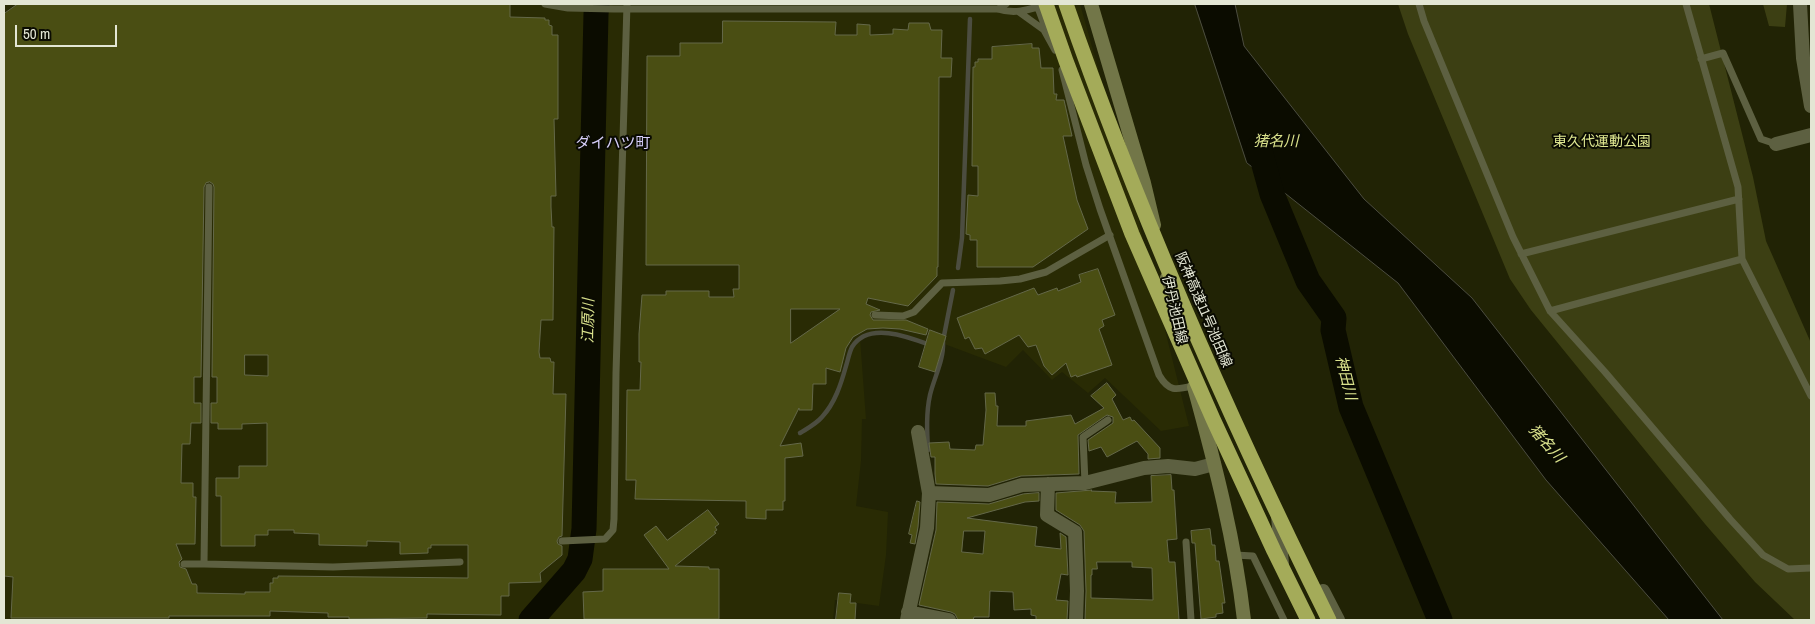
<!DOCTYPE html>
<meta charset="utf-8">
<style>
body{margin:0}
#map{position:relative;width:1815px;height:624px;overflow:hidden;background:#212305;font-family:"Archivo Narrow",sans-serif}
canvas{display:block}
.frame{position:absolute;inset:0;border:5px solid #e3e6d4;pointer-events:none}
.scale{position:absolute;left:15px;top:25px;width:102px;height:22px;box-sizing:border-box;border:2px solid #e3e6d4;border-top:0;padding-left:6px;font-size:15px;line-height:18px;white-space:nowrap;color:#e3e6d4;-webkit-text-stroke:4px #0a0b02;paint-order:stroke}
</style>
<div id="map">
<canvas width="1815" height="624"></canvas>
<div class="frame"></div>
<div class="scale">50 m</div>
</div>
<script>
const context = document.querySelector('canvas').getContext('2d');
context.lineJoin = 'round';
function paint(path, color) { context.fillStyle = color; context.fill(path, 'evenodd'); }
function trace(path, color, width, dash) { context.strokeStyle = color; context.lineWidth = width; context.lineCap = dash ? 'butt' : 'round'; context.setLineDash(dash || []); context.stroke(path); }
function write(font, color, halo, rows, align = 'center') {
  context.font = font + ' "Archivo Narrow","Noto Sans JP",sans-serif'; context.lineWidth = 4; context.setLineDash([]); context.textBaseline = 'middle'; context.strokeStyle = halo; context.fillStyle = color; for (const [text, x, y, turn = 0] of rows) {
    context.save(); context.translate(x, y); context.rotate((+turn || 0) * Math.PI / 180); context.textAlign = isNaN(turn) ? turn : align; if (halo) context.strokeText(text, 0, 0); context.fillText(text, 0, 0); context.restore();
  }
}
paint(new Path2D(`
 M4,4H1080L1131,185L1148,262L1189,426L1161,431L1105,378L1088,393L1062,372L1052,380L1023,350L1006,367L947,345L939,343L928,344L904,334L873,333L860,338L866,419H862L861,461L856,506L888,512L886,555L879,606L835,600L833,620H4Z`), '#292b04');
paint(new Path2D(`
 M1398,4H1709L1753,177L1766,241L1811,343V620H1795L1755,582L1705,524L1531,310L1510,279L1408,34Z
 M1763,4H1787L1785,27L1769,26Z`), '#3c3f13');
const water = new Path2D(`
 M1195,4H1235L1244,46L1364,199L1472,298L1723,620H1669L1546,480L1398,283L1247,163Z`);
paint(water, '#0b0c00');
trace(water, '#4c4d40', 1);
trace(new Path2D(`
 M958,268L962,238L970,19
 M943,341L953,290
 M800,433C808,428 816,424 822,417C835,403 841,384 846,366C848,360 849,353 852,347C868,321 909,337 930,345
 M928,450C927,432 926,413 930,395C934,378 944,360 943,342`), '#4c4d40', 4.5);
trace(new Path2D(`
 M1259,147L1272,194L1308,281L1334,318L1333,330L1351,407L1440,620
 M531,620L574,571L580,559L584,529L596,14L597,4`), '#0b0c00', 25);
const building = new Path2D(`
 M18,4H510V17L545,18V20H549V25L552,26V35H558V119H554L556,196H551V207L552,227H554L553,320H541L539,352L540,358H550L551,362H554L553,394H566L562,536L559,537L557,541L558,544L562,546V555L540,573L541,582L509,583V596H501V615L427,614V618L349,619V617H328V613L270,611V616H169V618H11L13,577L4,576V14ZM210,182L213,184L214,187L212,377H217V403H211V423H218V429H242V424L267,423V466H239V478H216V496H221V546H255V535H268V530H294V533L319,534V545L367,546V541L400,542V554L428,553V548H431V545H468V578L278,576V578H273V583H270V592H245V594L197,593V586L196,584H192L186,569L180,567L179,562L182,559L176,544H195L196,497H193V483H181L182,444H190L191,423H201V403H194V377H201L204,187L206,183ZM245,355H268V376L245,375Z
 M723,21L836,22L835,35H857V24L870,25V35L893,34V29L908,30L909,23H929L931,30H942L941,58H952L951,77H939L938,267H937V276L908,306L868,298L866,304L880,310L871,312L870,315L873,320H906L928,329L926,335L900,329L883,328L867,329L853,337L846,348L840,372L826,368V384H813L812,410H799V408L780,446L801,443L803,456L785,458V501H783V510H766V519L746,518V501L635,499L636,480H626L627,390H640L641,362H639V334L642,295H666V291H709V297H734L733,289H739V265H646L647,56H680V43H722ZM791,309H840L791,343Z
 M1032,44V48H1039L1041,68H1053L1054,94H1057L1056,100H1064L1072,136H1063L1077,200L1088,229L1033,267H977V240H970V235L966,234L968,195L978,196V166H972L973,67H975V62H978V59H992V47Z
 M1098,269L1115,315L1102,320L1104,326L1099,329L1112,365L1077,377L1076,375L1071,377L1066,363L1052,375L1044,366L1036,345L1028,347L1019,335L985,354L982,348L975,349L969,337L965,339L957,318L1034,288L1038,295L1057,288L1058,291L1081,282L1079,275Z
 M930,330L946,336L935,372L919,367Z
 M1107,383L1116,395L1112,399L1123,420L1130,417L1132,421L1134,420L1160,448V458L1148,459V454L1137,441L1107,457L1101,447L1089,451L1088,440L1113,423V417L1107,415L1078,435L1079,474L1021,476L988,486L936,484L935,474V457H931L929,443L949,442L950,449L975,450L976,445H983L986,410L985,393H995L996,406H998L997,426H1026V421L1071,415L1075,424L1104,408L1091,396Z
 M1171,475L1172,490H1174L1177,539L1167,540L1169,562H1175L1179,620H1085L1086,591L1084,531L1080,525L1056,510V493L1092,490L1091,491L1116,492L1115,503L1152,502L1151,476ZM1097,562H1132V567L1152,568L1153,600L1091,598V575H1092V569H1097Z
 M1039,493V501L1025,502L967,518L1037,527L1035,546L1061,549L1060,533L1066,537L1068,575L1061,574L1056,600L1068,601L1067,620H1036V616L1031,615V609L1014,610L1013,592L990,591L989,617H974L973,620H958L955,614L951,612L919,605L936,530L937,502L989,504L1023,494ZM964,531H985L983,554L962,552Z
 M917,501L920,502L918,527L915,544L910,543L912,535L909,534Z
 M708,510L719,524L715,527L717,530L714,532L716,533L675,566L709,567V569H719V619H584L583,592L603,591V569H669L644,535L656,526L667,540Z
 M1210,529L1212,545H1215L1216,561H1219L1225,603H1222L1223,613L1216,614V617L1201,619L1195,543H1192L1191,531Z
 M839,593L851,594L850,603H856L855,620H836Z`);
paint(building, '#4a4e13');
trace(building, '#646849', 1);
trace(new Path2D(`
 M545,4L568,8L614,9H998C1016,15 1030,9 1048,4
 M1419,4L1424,21L1513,237L1550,311L1605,372L1730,519L1763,555L1788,569L1811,568
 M1686,4L1738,187L1742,259L1811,396
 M1037,5L1047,32
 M998,9L1006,4
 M1019,12L1044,30L1055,50
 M1701,59L1723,53L1761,139L1776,144
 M1062,70L1086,165L1100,209L1159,375C1169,392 1176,390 1193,386
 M209,187L204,564L333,567L460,562
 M1521,254L1739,199
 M1550,311L1742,259
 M875,315L903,316L914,312L942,283L1000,281L1020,279L1046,272L1110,235
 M1085,483L1083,437L1108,420
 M562,541L605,539L613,530L614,519L616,373L627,4
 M1186,542L1191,620
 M1235,555L1253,556L1284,620
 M184,564H204`), '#5d6041', 7);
trace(new Path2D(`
 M1776,144L1811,135
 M1048,484L1047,515L1075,532L1077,591L1076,620
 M929,493L989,495L1022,485L1085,483L1144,468L1168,466L1195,469L1214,464
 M1323,591L1338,620
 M908,612L949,620
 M907,620L927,528L929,493L918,432`), '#5d6041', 14);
trace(new Path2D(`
 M1800,4L1803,58L1811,106
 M1278,516L1282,564`), '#5d6041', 14);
trace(new Path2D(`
 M1091,4L1144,183L1154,225
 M1167,278L1179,330
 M1194,387C1215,464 1235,541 1244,620`), '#727648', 14);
trace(new Path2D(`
 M1046,4L1066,61L1132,234L1213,419L1274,551L1308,620
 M1066,4C1139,215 1230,420 1329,620`), '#a4ab59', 15);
write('14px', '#e0e891', '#0a0b02', [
 ["東久代運動公園",1602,142]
]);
write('14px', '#e3e6d4', '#0a0b02', [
 ["伊丹池田線",1174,310,77],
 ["阪神高速11号池田線",1203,310,67]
]);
write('italic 15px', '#dae28c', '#0a0b02', [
 ["猪名川",1276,142],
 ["江原川",589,321,-89],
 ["神田川",1345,378,76],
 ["猪名川",1546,444,48]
]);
write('15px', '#d7cffa', '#0a0b02', [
 ["ダイハツ町",613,144]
]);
</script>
